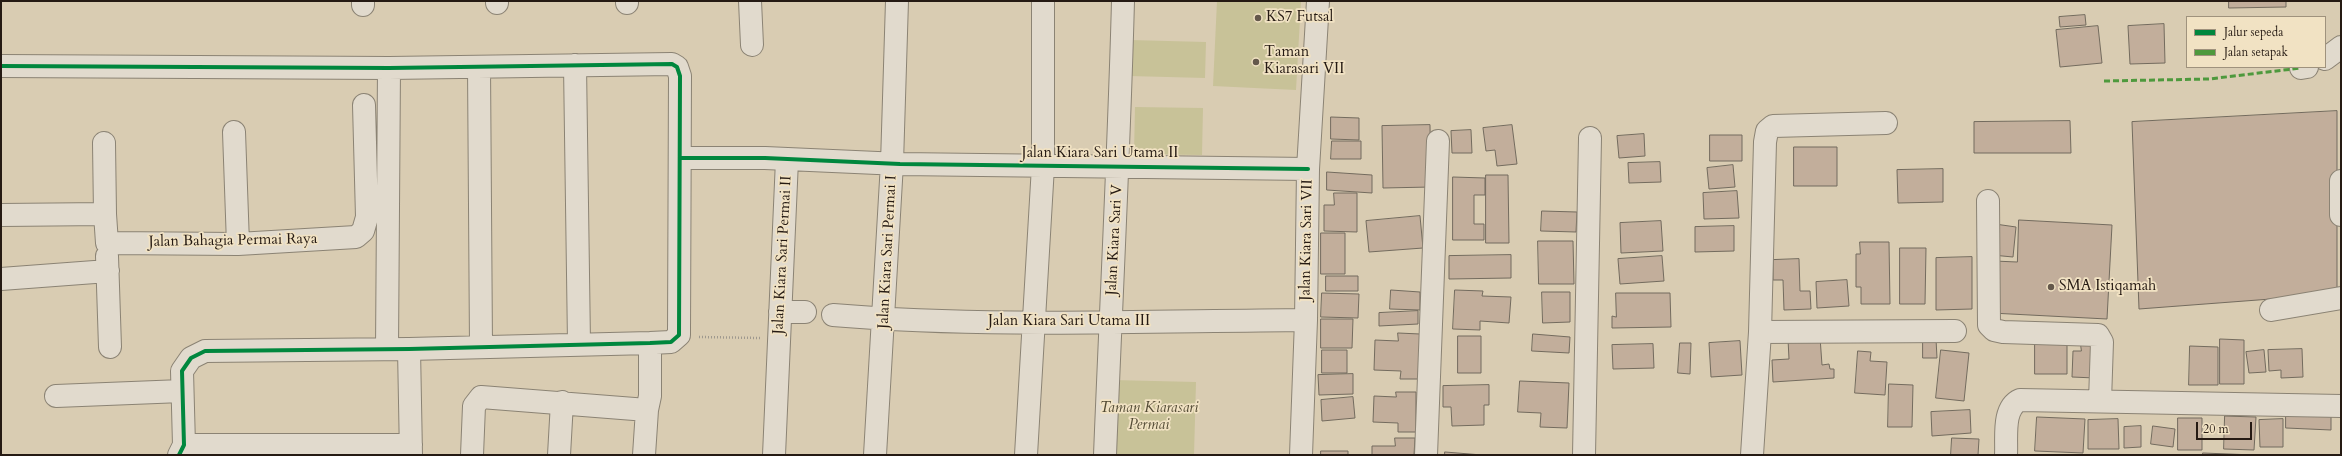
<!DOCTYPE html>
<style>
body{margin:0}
#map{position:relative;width:2342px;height:456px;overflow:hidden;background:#d9ccb2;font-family:Cardo,serif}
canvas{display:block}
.frame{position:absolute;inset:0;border:2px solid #251a13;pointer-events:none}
.legend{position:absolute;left:2186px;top:16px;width:140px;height:52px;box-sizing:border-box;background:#f1e2c3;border:1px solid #9f927d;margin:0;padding:5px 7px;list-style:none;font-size:12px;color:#251a13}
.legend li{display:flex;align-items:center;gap:8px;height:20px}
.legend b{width:20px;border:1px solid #9f927d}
.scale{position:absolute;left:2196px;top:422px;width:56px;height:18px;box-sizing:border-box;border:2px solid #251a13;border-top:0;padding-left:5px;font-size:12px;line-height:14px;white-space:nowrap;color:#251a13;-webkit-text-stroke:3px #f1e2c3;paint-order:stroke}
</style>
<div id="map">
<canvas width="2342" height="456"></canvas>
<div class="frame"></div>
<ul class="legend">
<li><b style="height:5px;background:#00873e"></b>Jalur sepeda</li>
<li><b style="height:5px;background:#4e993d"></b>Jalan setapak</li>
</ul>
<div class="scale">20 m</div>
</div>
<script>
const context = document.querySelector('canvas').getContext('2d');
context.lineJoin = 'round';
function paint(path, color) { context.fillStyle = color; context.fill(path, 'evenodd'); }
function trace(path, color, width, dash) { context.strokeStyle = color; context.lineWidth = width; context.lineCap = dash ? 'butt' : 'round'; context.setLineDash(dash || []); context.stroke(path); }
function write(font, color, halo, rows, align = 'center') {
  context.font = font + ' Cardo,serif'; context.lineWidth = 3.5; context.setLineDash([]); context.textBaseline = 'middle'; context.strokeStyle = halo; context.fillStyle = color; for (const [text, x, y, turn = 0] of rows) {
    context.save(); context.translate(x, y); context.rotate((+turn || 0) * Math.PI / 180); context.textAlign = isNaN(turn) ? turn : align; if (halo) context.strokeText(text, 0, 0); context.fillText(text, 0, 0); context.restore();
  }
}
paint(new Path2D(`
 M1217,1H1301L1296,90L1213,86Z
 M1130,40L1206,42L1205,78L1129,76Z
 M1135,107L1203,108L1202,155L1134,154Z
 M1112,380L1196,382L1194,455H1111Z`), '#c8c298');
const building = new Path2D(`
 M2229,1H2286V7L2229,8Z
 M2085,15L2086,25L2060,27L2059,17Z
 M2164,24L2165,63L2130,64L2128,26Z
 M2098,26L2102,63L2060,67L2056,30Z
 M2337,111V294L2139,309L2132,122Z
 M1331,117L1359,118V140L1331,139Z
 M2070,121L2071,153H1974V122Z
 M1430,125L1431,187L1383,188L1382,126Z
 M1512,125L1517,164L1497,166L1495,150L1486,151L1483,128Z
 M1471,130L1472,153H1452L1451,131Z
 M1644,134L1645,156L1619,158L1617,136Z
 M1710,135H1742V161H1710Z
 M1332,141H1361V159H1331Z
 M1794,147H1837V186H1794Z
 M1660,162L1661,182L1629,183L1628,163Z
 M1733,165L1735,187L1709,189L1707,168Z
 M1943,169V202L1898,203L1897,170Z
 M1327,172L1372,175V193L1327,190Z
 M1486,175H1508L1509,243H1486Z
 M1453,177L1485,178V195H1474V224H1484V240H1453Z
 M1737,191L1739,218L1704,219L1703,193Z
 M1334,193H1357V232L1324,231V205H1334Z
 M1542,211L1577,212L1576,232L1541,231Z
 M1420,216L1423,248L1369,252L1366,221Z
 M2019,220L2112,225L2107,319L1991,313L1994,261L2017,262Z
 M1661,221L1663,251L1621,253L1620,223Z
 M1995,224L2016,227L2013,257L1992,255Z
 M1734,226V251L1695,252V227Z
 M1321,233H1345V274H1321Z
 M1538,241H1573L1574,284H1539Z
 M1860,242H1889L1890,304H1861V287H1856V254H1860Z
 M1900,248H1926L1925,304H1900Z
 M1511,255V278L1449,279V256Z
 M1662,256L1664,281L1620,284L1618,259Z
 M1972,257V309L1936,310V258Z
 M1799,259L1800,291H1810L1811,309L1784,310L1783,280H1773V260Z
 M1326,276H1358V291H1326Z
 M1847,280L1849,306L1817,308L1816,282Z
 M1391,290L1420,292V310L1390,309Z
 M1455,290L1483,291L1482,296L1511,297L1509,323L1480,321V330L1453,329Z
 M1542,292H1570V322L1543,323Z
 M1322,293L1359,294L1358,318L1321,317Z
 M1616,293H1670L1671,327L1612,328V316L1616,317Z
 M1418,311V324L1379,326V313Z
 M1321,319H1353L1352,348H1321Z
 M1398,333L1420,334L1418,379H1400L1401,371L1374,370L1375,340L1398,341Z
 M1533,334L1570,337L1569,353L1532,351Z
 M1458,336H1481V373H1458Z
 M1820,337L1822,365L1829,364L1830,369H1834V378L1773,382L1772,360L1789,359L1788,339Z
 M1923,339H1936L1937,358H1923Z
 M2220,339L2244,340V384H2220Z
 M1740,341L1742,375L1711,377L1709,343Z
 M1680,343H1691L1690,374L1678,373Z
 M2035,343L2067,344V374H2035Z
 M1653,344L1654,368L1613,369L1612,345Z
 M2081,345L2096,346L2095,378L2072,377L2073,351H2081Z
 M2190,346L2218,347V385H2189Z
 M2302,349L2303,377L2281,378V370L2269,371L2268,350Z
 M1322,350H1347V373H1322Z
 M1941,350L1969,353L1964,401L1936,398Z
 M2264,350L2266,372L2249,373L2246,352Z
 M1858,351L1871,352L1870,361L1887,362L1885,395L1855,393Z
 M1353,374V394L1319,395L1318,375Z
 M1520,381L1569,383L1567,428L1540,427L1541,413L1518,412Z
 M1889,384L1913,385L1912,427H1888Z
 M1489,385V405H1484V425L1452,426L1451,407H1443V386Z
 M1396,392H1416V432H1398V423L1373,422L1374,396L1396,397Z
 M1353,397L1355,418L1322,421L1321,400Z
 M1970,410L1971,433L1932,436L1931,412Z
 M2286,410L2331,412V430L2286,428Z
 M2225,416L2256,417L2254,450L2224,449Z
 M2037,417L2085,419L2083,453L2035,451Z
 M2178,418H2202V450H2178Z
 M2118,419L2119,449H2088V420Z
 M2283,419V447H2260L2259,420Z
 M2141,426V447L2124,448V427Z
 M2153,426L2175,429L2173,447L2151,444Z
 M1395,438H1415L1414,455H1372V446H1395Z
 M1952,438L1979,439L1978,455H1951Z
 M1321,451H1348V455H1321Z
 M1445,452L1482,455H1445Z
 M2203,453L2254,455H2203Z`);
paint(building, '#c2ae9b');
trace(building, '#736b5e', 1);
const minor = new Path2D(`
 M363,1V5
 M627,1V3
 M750,1L752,45
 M497,3V1
 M2325,59L2341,47
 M575,65L579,343
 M1,66L389,68L672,64L677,67L680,76L679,335L671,342L650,343L409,349L205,351L191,358L182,371L184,445L179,455
 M479,67L481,346
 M2301,68L2307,67
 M234,132L238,244
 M104,143L105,214
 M680,158H765L900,164L1308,169
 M2341,181V215
 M1988,201L1989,325L1994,330L2003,332L2098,335L2102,342L2100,401
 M1,215L105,214L107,243L238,244L356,237L363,231L367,217L364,105
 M107,256L110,347
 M1,279L108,271
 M2271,310L2341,298
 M780,312H805
 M833,315C990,328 1148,321 1306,320
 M1760,332L1955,331
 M387,349L389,68
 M409,349L411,455
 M56,396L182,391
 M184,445H411
 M472,455L474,406L481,397L647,410
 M559,455L562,402
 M644,455L647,410L650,396V343
 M774,455L787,160
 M875,455L892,163L897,1
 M1026,455L1043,166V1
 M1105,455C1111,304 1119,152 1123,1
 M1301,455L1306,320L1308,169L1318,1
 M1426,455L1438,141
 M1584,455L1590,138
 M1752,455L1760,332L1765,142L1767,131L1773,126L1886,123
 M2006,455C2007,438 2002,408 2020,400L2341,406`);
trace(minor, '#8b8374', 24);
trace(new Path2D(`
 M699,337L760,338`), '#9e988e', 2.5, [1, 2]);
trace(minor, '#e1dacd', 22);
trace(new Path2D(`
 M2104,81L2209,79L2301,68`), '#4e993d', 3, [6, 3]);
trace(new Path2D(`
 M1,66L389,68L672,64L677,67L680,76L679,335L671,342L650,343L409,349L205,351L191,358L182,371L184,445L179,455
 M680,158H765L900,164L1308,169`), '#00873e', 4);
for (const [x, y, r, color] of [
 [1258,18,4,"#64584b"],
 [1256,62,4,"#64584b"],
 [2051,287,4,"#64584b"]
]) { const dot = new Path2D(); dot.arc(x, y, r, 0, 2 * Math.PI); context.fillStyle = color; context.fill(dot); trace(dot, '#f1e2c3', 1.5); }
write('15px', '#251a13', '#f1e2c3', [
 ["KS7 Futsal",1266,18],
 ["Taman",1264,53],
 ["Kiarasari VII",1264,70],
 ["SMA Istiqamah",2059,287]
], 'left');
write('15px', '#251a13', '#f1e2c3', [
 ["Jalan Kiara Sari Utama II",1100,154],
 ["Jalan Kiara Sari V",1115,240,-87],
 ["Jalan Kiara Sari VII",1307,240,-89],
 ["Jalan Bahagia Permai Raya",233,241,-1],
 ["Jalan Kiara Sari Permai I",888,252,-87],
 ["Jalan Kiara Sari Permai II",783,255,-87],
 ["Jalan Kiara Sari Utama III",1069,322]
]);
write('italic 15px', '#524a34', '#f1e2c3', [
 ["Taman Kiarasari",1149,409],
 ["Permai",1149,426]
]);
</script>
